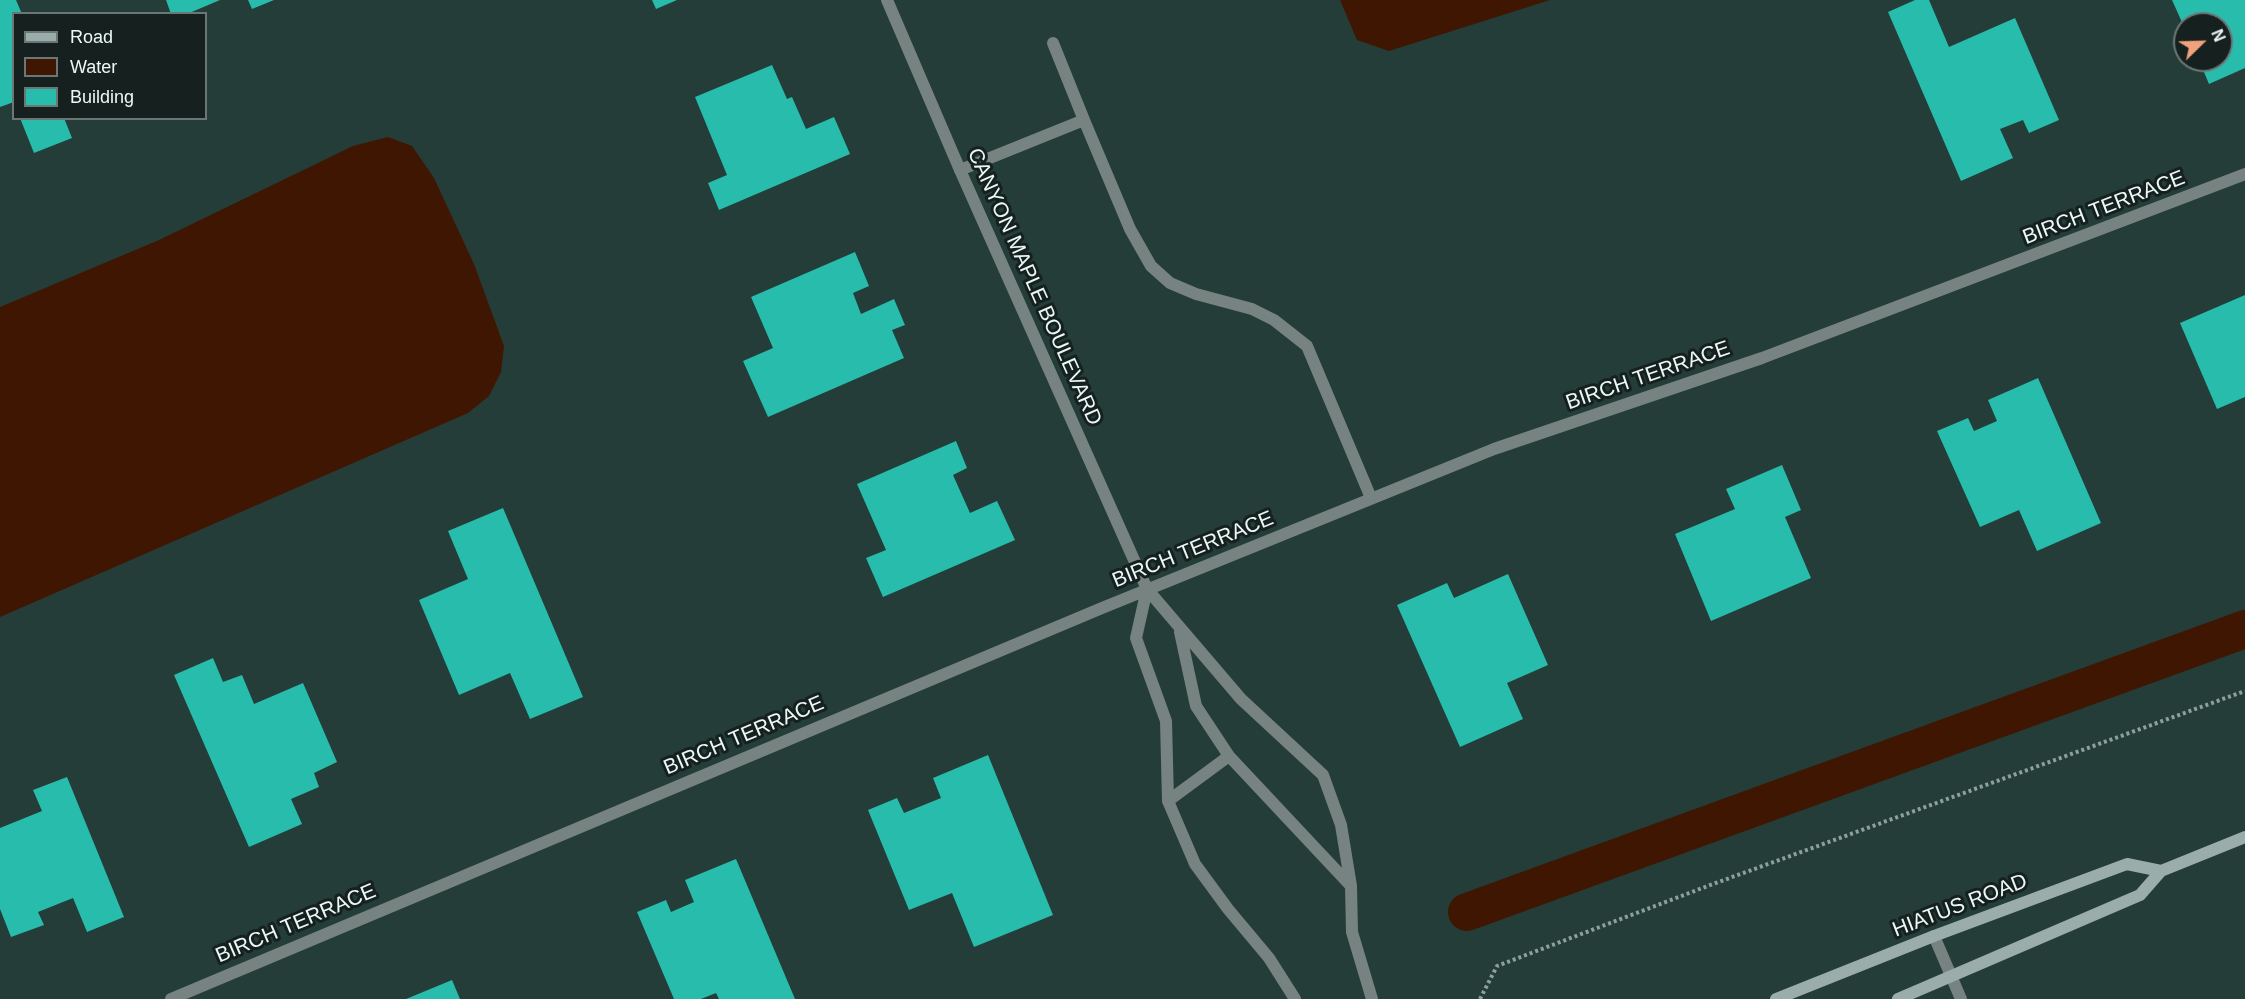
<!DOCTYPE html>
<style>
body{margin:0}
#map{position:relative;width:2245px;height:999px;overflow:hidden;background:#243d39;font-family:Arial,sans-serif}
canvas{display:block}
.legend{position:absolute;left:12px;top:12px;width:195px;height:108px;box-sizing:border-box;background:#16211f;border:2px solid #6b7775;margin:0;padding:8px 10px;list-style:none;font-size:18px;color:#eaf9f6}
.legend li{display:flex;align-items:center;gap:12px;height:30px}
.legend b{width:30px;border:2px solid #6b7775}
.north{position:absolute;left:2173px;top:12px;width:60px;height:60px;box-sizing:border-box;background:#16211f;border:2px solid #6b7775;border-radius:50%;rotate:67deg;font-size:16px;font-weight:700;line-height:24px;text-align:center;color:#eaf9f6}
.north::after{content:'';display:block;margin:auto;width:21px;height:27px;background:#f1a17c;clip-path:polygon(50% 0,100% 100%,50% 72%,0 100%)}
</style>
<div id="map">
<canvas width="2245" height="999"></canvas>
<ul class="legend">
<li><b style="height:8px;background:#9badaa"></b>Road</li>
<li><b style="height:16px;background:#3f1601"></b>Water</li>
<li><b style="height:16px;background:#27bcac"></b>Building</li>
</ul>
<div class="north">N</div>
</div>
<script>
const context = document.querySelector('canvas').getContext('2d');
context.lineJoin = 'round';
function paint(path, color) { context.fillStyle = color; context.fill(path, 'evenodd'); }
function trace(path, color, width, dash) { context.strokeStyle = color; context.lineWidth = width; context.lineCap = dash ? 'butt' : 'round'; context.setLineDash(dash || []); context.stroke(path); }
function write(font, color, halo, rows, align = 'center') {
  context.font = font + ' Arial,sans-serif'; context.lineWidth = 6; context.setLineDash([]); context.textBaseline = 'middle'; context.strokeStyle = halo; context.fillStyle = color; for (const [text, x, y, turn = 0] of rows) {
    context.save(); context.translate(x, y); context.rotate((+turn || 0) * Math.PI / 180); context.textAlign = isNaN(turn) ? turn : align; if (halo) context.strokeText(text, 0, 0); context.fillText(text, 0, 0); context.restore();
  }
}
paint(new Path2D(`
 M1340,0H1550L1389,51L1357,40Z
 M388,137L412,146L434,178L474,264L504,346L501,372L489,396L468,413L0,617V307L159,240L353,146Z`), '#3f1601');
trace(new Path2D(`
 M1467,912L2245,629`), '#3f1601', 38);
paint(new Path2D(`
 M0,0H16L22,14H14V102L0,107Z
 M166,0H220L187,14H171Z
 M248,0H274L252,9Z
 M652,0H677L656,9Z
 M1915,0H1929L1949,47L2015,18L2059,120L2029,133L2023,120L2000,129L2013,158L1961,181L1888,12Z
 M2172,0H2245V68L2209,84L2199,60H2221V24H2185V29Z
 M772,65L787,99L792,97L806,129L834,117L850,154L719,210L708,183L727,175L695,97Z
 M20,118H64L72,138L34,153Z
 M855,252L869,286L853,293L861,314L894,299L905,325L892,330L904,358L768,417L743,361L773,348L751,297Z
 M2245,295V397L2217,409L2180,323Z
 M2038,378L2101,523L2037,551L2019,510L1980,527L1937,431L1968,418L1974,431L1997,421L1988,400Z
 M956,441L967,468L953,475L970,513L997,501L1015,540L883,597L866,558L886,550L857,484Z
 M1782,465L1801,510L1785,517L1811,578L1711,621L1675,534L1735,509L1726,489Z
 M503,508L583,697L530,719L510,673L459,695L419,600L468,579L448,531Z
 M1508,574L1548,665L1507,683L1523,719L1460,747L1397,605L1447,583L1454,598Z
 M213,658L223,682L242,675L254,704L303,683L337,762L314,773L319,787L291,799L302,824L249,847L174,675Z
 M988,755L1053,915L974,947L952,893L909,910L868,810L897,798L904,813L941,798L933,778Z
 M67,777L124,917L87,932L73,898L38,912L44,925L11,937L0,909V828L42,811L33,790Z
 M736,859L795,999H719L716,993L701,999H674L637,912L666,900L671,912L694,902L685,880Z
 M452,980L460,999H406Z`), '#27bcac');
trace(new Path2D(`
 M1480,999L1497,966L1713,884L2245,691`), '#8da09d', 4, [3, 3]);
trace(new Path2D(`
 M1084,120L1130,229L1151,266L1170,283L1196,294L1252,309L1274,320L1307,346L1371,498
 M960,170L1084,120L1053,43`), '#778381', 12);
trace(new Path2D(`
 M887,0L960,170L1147,589L1241,699L1323,775L1341,825L1351,886L1352,932L1372,999
 M1147,589L1136,638L1166,721L1168,801L1195,864L1228,909L1269,958L1295,999
 M1180,632L1196,706L1229,756L1350,885
 M1168,801L1229,756
 M1934,936L1961,999
 M171,999L1102,608L1494,449L1762,358L2245,174`), '#778381', 12);
trace(new Path2D(`
 M1776,999L1934,936L2127,864L2161,871
 M1898,999L2140,895L2161,871L2245,837`), '#9badaa', 12);
write('21px', '#eaf9f6', '#16211f', [
 ["BIRCH TERRACE",2104,208,-21],
 ["CANYON MAPLE BOULEVARD",1034,287,66],
 ["BIRCH TERRACE",1648,376,-19],
 ["BIRCH TERRACE",1193,550,-22],
 ["BIRCH TERRACE",744,736,-23],
 ["HIATUS ROAD",1960,906,-21],
 ["BIRCH TERRACE",296,924,-23]
]);
</script>
